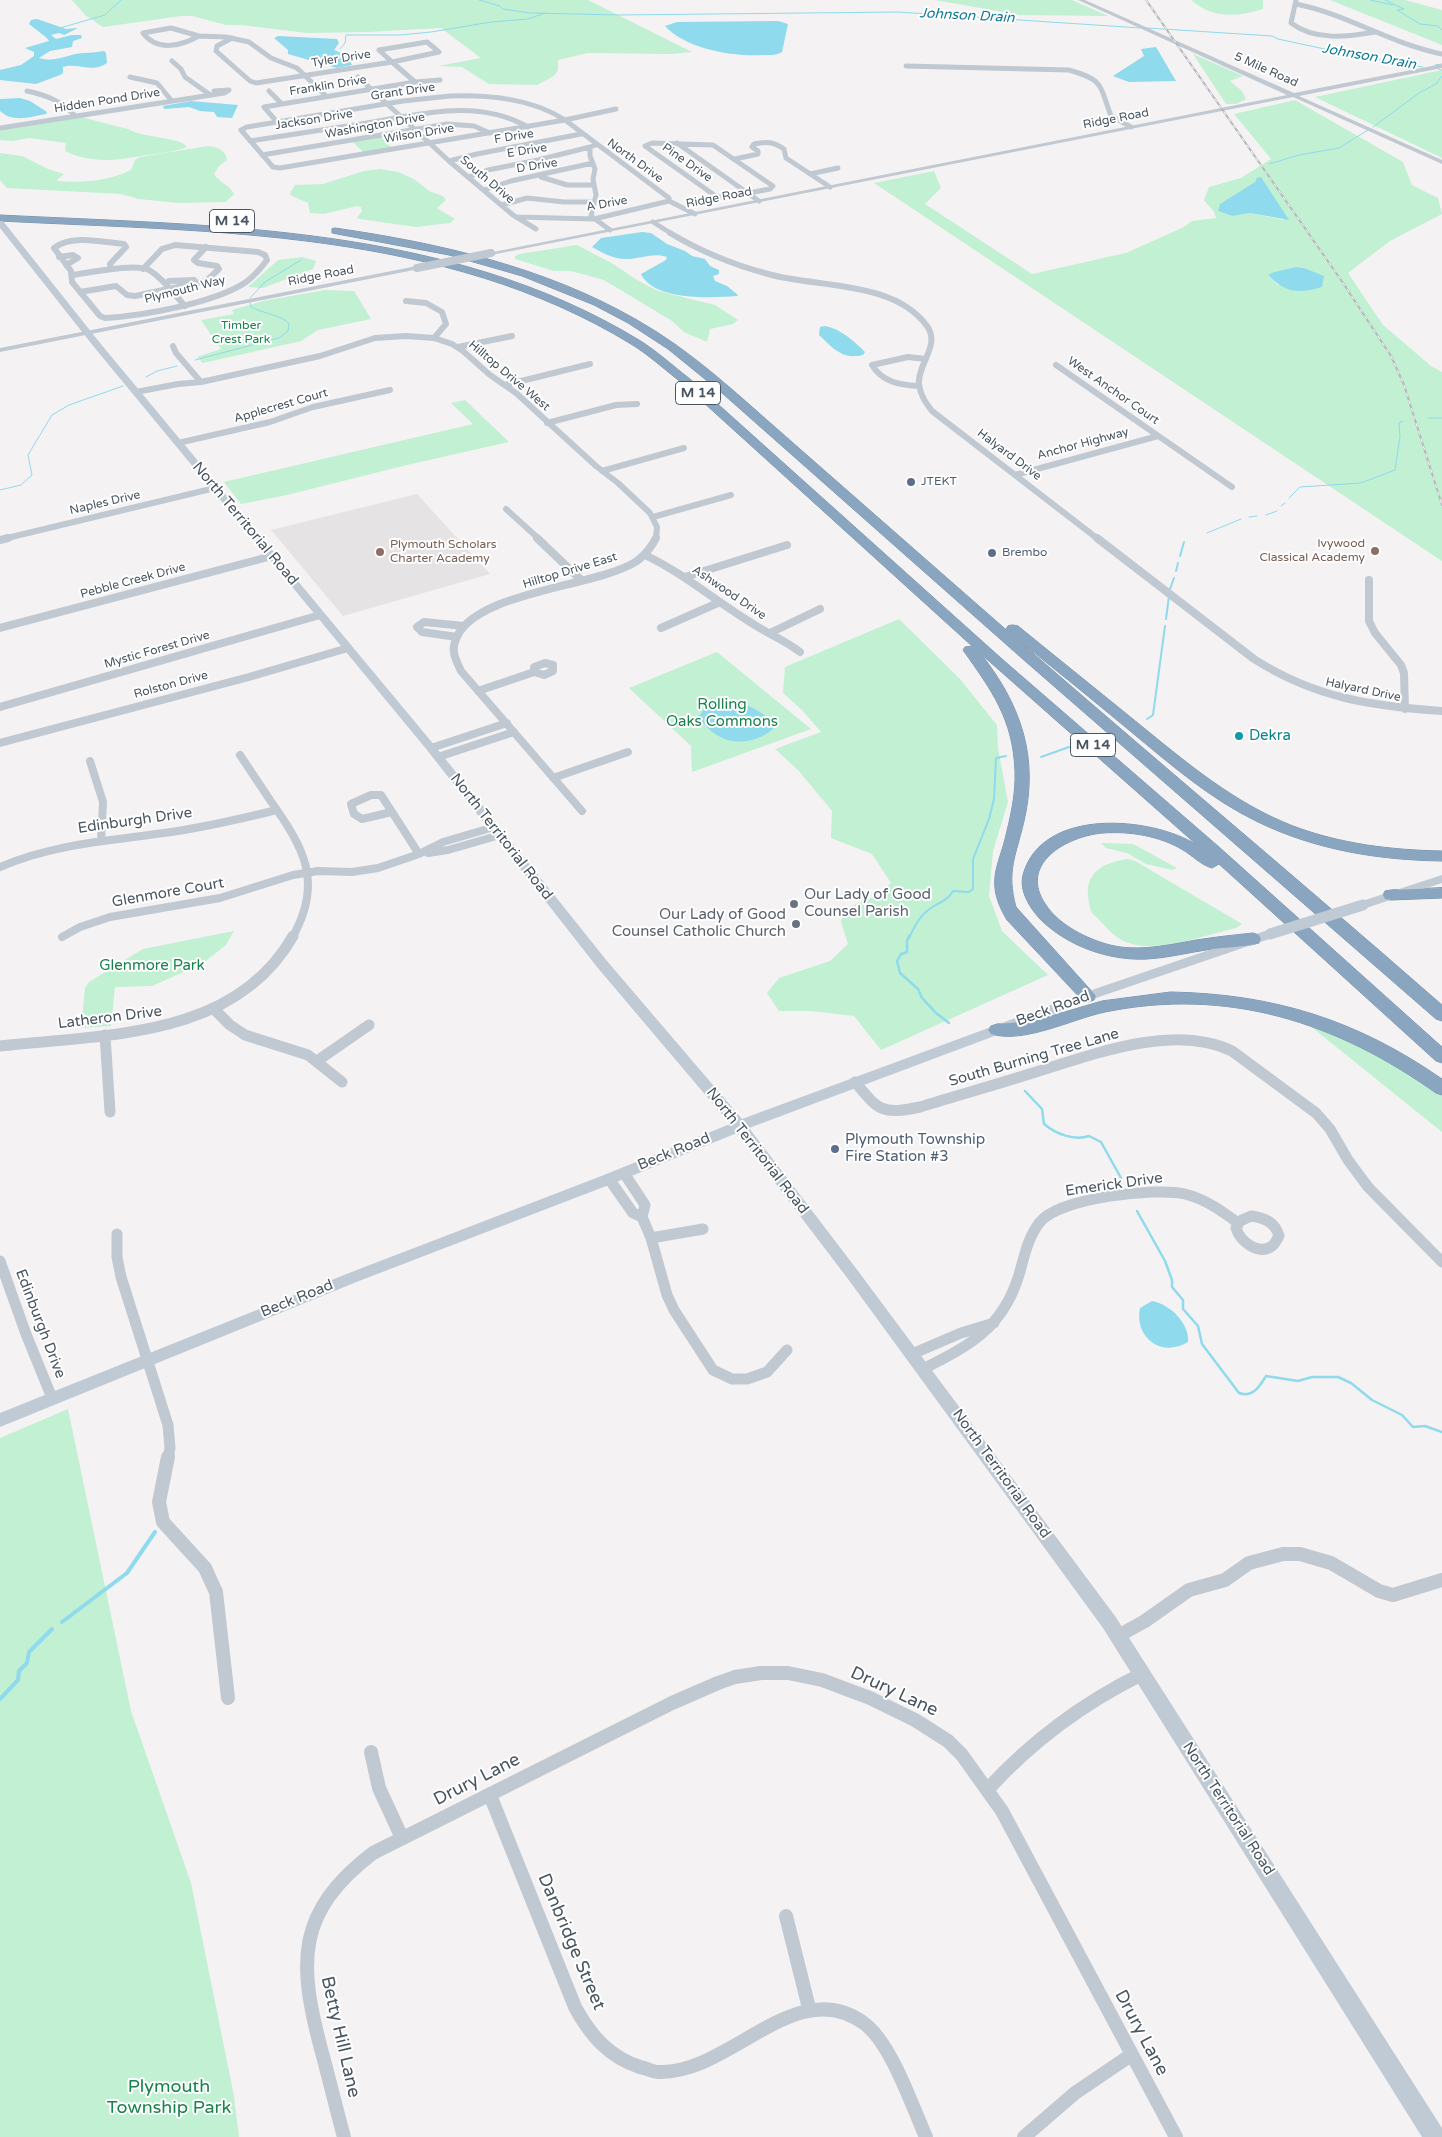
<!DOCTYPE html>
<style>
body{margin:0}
canvas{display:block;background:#f4f2f2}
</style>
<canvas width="1442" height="2137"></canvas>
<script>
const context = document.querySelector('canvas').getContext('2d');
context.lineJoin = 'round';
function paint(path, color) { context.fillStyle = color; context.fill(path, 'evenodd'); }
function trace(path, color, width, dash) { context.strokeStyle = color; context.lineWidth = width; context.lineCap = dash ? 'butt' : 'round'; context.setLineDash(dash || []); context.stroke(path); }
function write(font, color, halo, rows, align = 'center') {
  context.font = font + ' "Varela Round",sans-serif'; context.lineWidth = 4; context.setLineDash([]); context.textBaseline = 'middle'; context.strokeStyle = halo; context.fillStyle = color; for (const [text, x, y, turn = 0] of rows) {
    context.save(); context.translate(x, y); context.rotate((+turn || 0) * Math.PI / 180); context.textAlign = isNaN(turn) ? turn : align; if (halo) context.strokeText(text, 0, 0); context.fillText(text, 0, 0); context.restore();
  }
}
paint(new Path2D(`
 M417,494L490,574L343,616L271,530Z`), '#e5e3e4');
paint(new Path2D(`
 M72,0H588L692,52L671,54L588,53L558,60V70L554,76L537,85L489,84L462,67L438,66L481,58L441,28L368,32L307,33L241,25H226L192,16H181L103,27L85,15Z
 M935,0H1072L1108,16L1020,15Z
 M1191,0H1263V9C1237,17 1213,19 1191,0Z
 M1330,0H1405L1442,10V45Z
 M1193,54L1243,76L1230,81L1242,91L1246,99L1236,104H1226Z
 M1442,70V158L1315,97Z
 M1295,100L1403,162L1412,185L1438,198L1442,214L1390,241L1348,273L1383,325L1431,366L1442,372V561L874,183L934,171L941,188L925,204L1032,274L1126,253L1182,228L1192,221L1216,218L1214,212L1204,200L1209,187L1241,178L1271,159L1234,114ZM1257,178L1263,180L1284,220L1250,213L1232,216L1218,211L1220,205L1256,182ZM1296,267L1304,268L1278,285L1268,276L1274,272Z
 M81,117L128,129C142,138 181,137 187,147C172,153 156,153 141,156C115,161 90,163 65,151L66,143L29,138L13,141L0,140V130Z
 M380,136L392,148L364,153L352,141Z
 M208,146C217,147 226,150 227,160L219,166L214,174C220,183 229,184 234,194L226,202L178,203L139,199L121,194L7,188L0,180V153L22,156L48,169L64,174L57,180L58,181C85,183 108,181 131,170L135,160L140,157Z
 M380,169L398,172L414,179L429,191L443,196L446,200L437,208L455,219L450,223L416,227L360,219L357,218L362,211L361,207L357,206L324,214L310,213L308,203L292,196L290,193L295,185L323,184L364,171Z
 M577,245L615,265L637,280L658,291L715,305L738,320L733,324L710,329L707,342L684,332L672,321L604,280L571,271H554L515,259V256L520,254Z
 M302,257L316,261L313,269L263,288L248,287L278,260Z
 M325,290L354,291L371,319L318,330L301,341L203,363L197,357L221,349L201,320L234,314L232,310L263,301Z
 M465,400L509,442L407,465L287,495L241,504L224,482L473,424L451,403Z
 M899,619L959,678L997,725L998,748L1008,802L993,851L989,896L1002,931L1048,975L881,1050L854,1016L812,1011H779L767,993L779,978L830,961L848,944L841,922L844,909L876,896L891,883L872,854L831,838L832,811L798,770L775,749L821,732L802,710L783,693L785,667Z
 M717,652L811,729L692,772L691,746L629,688Z
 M1101,843L1133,844L1177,868L1172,870L1146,864L1127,853L1106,848Z
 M1128,859L1135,861L1242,924L1236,928C1205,935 1156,954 1126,942C1114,938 1103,923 1093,914C1089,908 1089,903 1088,895C1086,870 1107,862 1128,859Z
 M234,931L226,945L202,964L152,986L115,987L111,1026L81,1028L85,988L89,982L143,949Z
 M1294,1013L1333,1027L1442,1090V1132Z
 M68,1409L131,1711L191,1883L234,2096L239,2137H0V1438Z`), '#c2f0d3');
paint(new Path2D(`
 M37,19L66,29L78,28L64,35L59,33L51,35L56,39L72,35H81L82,38L73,41L72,47L50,51L39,58C57,63 67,54 83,53C90,53 97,52 104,51L106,53L107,63C92,74 78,62 63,67V73L60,75L36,84L0,80V70L21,65L34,56V52L25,48L49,41C47,37 35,29 29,24L31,20Z
 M778,21L788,24L782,52C776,56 769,55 763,55C733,57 686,49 665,26L677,22Z
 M278,36L337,39L339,43L334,50C339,51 350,59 352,65L337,68L288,54V50L274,38Z
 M1156,47L1176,81L1129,82L1113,76L1144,56L1141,49Z
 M20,98L30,101L47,112L46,114C30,117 13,123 0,111V99Z
 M191,101L238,105L232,118L217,117L214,112L200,111L189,107L164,109L163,106Z
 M1261,177L1289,220L1250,213L1232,216L1218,211L1220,204L1255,182L1257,178Z
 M642,232L651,233L667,244L685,251L692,256L705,259L710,266L719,270V274L713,276L715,281L727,286L738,295L737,296C711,298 654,301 641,274L666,260L667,257C654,252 640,259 626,259C613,259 603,253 592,247L601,238Z
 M1296,267L1304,268L1324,276L1322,287C1299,294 1285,293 1268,275L1274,272Z
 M825,326C841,329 854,341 865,352L863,355C842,360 833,348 819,335L820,327Z
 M717,699C735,699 764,709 774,725L773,729C748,750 714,744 699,716L710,701Z
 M1152,1301C1170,1304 1190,1324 1188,1342C1162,1358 1134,1338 1140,1308Z`), '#8fdaed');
trace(new Path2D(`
 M479,0L500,6L503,9L530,13L619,15L898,12L1141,28
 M1370,0L1393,5
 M1385,0L1404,9L1397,10L1420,24L1438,26L1442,30
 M60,28L105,15L121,0
 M1147,28L1272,36L1278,39L1362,57L1423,67
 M340,49L345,43L346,35H400L431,32L491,22L528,19L545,13
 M1435,65L1442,64
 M1438,69L1442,70
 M1373,127L1419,93L1436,84L1442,76
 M1269,164L1299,155L1339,148L1368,130
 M250,298L265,282L301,260
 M195,360L279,338L288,331L289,324C284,316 262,313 251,307L250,303
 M146,377L157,371L177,366
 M1428,418H1442
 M0,490L21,485L32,475L28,455L52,415L69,405L123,386
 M1289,498L1300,487L1361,483L1395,470L1400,436L1399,423L1403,421
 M1281,506L1285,503
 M1266,515L1277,511
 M1249,517L1257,516
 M1207,533L1241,519`), '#8fdaed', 1);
trace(new Path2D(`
 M1180,556L1184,542
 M1176,571L1178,563
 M1170,589L1174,578
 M1166,619L1169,596
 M1147,719L1153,715L1165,626
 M1041,757L1069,747
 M909,938C914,927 920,915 931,908C940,902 947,901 953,891L969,892L973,889V859L989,819L994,799L996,758L1006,756`), '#8fdaed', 2);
trace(new Path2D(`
 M909,936L907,941V952L901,954L897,961L900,973L918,989L922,998L936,1013L949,1023
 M1025,1091L1042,1109L1044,1124C1056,1134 1074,1141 1089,1136L1101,1142L1121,1178
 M1137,1211L1165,1261L1172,1280V1287L1183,1300V1309L1198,1326L1202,1344L1239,1393C1253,1398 1259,1387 1266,1376L1298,1381L1312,1377H1338L1351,1383L1372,1400L1402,1415L1413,1427L1425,1426L1442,1432`), '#8fdaed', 2.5);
trace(new Path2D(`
 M62,1622L127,1573L155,1532
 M0,1699L18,1680L19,1671L27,1663L29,1652L52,1629`), '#8fdaed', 4);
const motorway = new Path2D(`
 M0,215C215,226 448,224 639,340C657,351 673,366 690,379L1002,659L1219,847L1442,1047V1063L1436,1061L1219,864L1212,868C1201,865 1193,856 1183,850C1160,836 1130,831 1103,833C1067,836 1017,864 1046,905C1059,925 1087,939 1110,945C1138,952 1168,945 1196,940C1215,937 1234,935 1253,933L1259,935L1261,939L1259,943C1242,948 1223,947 1206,950C1186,953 1167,958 1147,959C1109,961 1067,946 1040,919C1030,908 1019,891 1023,875C1041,807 1151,816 1197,845L981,654C1021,705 1039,757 1024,821C1016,856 1006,871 1016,907L1096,996L1094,1000L1088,1002L1082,1000L1007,920C1001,910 996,899 995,888C993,873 1000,857 1004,843C1010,819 1016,795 1015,771C1013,719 992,691 963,650L965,647L972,646L682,383C665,370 649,355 631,344C443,229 213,232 0,221Z
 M335,228C439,243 545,267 637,320C692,351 737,394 784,435C841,485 898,535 955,585C1116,727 1281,864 1442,1005V1021L1436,1019L1025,661L722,393L668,349L628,323L594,305L522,276L449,255L332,233V229Z
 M1013,625L1018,626C1058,659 1099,691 1139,724C1187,763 1234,803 1293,826C1341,844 1391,850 1442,851V861C1378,860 1316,850 1258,822C1210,799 1170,764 1129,730C1089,697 1049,664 1008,632L1006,629L1008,626Z
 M1442,888V898L1391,900L1385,899L1383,895L1385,891L1391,890Z
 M1171,992C1274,994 1357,1020 1442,1079V1095L1436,1093C1336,1022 1228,987 1105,1012C1072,1019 1024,1044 991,1034L988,1030L991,1026L997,1024L1034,1021L1102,1001Z`);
trace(motorway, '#7590ac', 1);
trace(new Path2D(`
 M1296,0L1291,23C1315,41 1347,37 1375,32
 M1296,4C1347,14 1391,44 1442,54
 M171,28L199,36C181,46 157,52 143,33Z
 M199,36L226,37L249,42L271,58L297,68L326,96
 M232,38L217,46L216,51L250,81L256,83L392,62
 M427,42L439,52L392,62L379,50Z
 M172,61L181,69L185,77L209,94
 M392,62L415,82
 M906,66L1069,70C1104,80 1099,84 1111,116L1131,127
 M130,77L157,83L171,100
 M358,77L449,161L513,215L536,229
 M27,91C46,95 62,101 75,116
 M269,91L281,103
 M450,96C489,95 531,98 565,120L280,168L273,167L241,130L247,127L403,101Z
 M565,120L669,198V201L695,214
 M565,120L616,109
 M277,122L264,107L415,82L440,80
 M0,128L224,93L229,90L214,91L216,93
 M250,141C289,135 328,129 367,123C421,114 478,98 528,127
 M652,143L713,145L773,186L770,189L728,197H717L645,146Z
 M677,143L759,201
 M596,145L590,147V156L595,169L593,179L596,195L591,216L610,230
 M262,155L447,124L474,126L490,133
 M735,159L758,154V151L752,147L754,144C766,141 774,142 784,149L786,158L830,187
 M449,161L477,154L581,134
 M810,174L838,168
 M468,177L488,170L538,160L590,147
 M541,177L567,185H593
 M484,190L511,181L593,163
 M502,205L527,198L564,202H594
 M517,217L594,219L669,201
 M653,222L672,234`), '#c0c9d1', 5);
trace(new Path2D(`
 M670,233C700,251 734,265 768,274C817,288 894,280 927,326C941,345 917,365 919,384C920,395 926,403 932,411L1098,539
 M59,257L73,255L78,258L66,265
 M111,269L110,264L126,247L124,244C103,242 71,234 54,248L71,271L72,282L100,316L105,318C142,316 215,303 246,282C254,276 261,268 267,260L265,255L258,252L175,245L162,249L143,269
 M72,275C89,273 135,263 149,270C164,279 174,294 185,306
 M169,281L194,280
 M80,292L116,286L127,295L135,296L206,281L219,269L217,266L198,263L194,260L206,247
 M406,301L426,303L442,312L446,324L434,338
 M173,346L176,353L201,382
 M458,347L512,336
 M1056,365L1232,487
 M505,385L590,364
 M918,386C900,385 882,382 872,365L908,357L926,359
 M136,392L178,384L201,382L320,356L375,338L406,336L434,338L452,344L463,351L490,375L516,393L596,466L618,483L650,513L657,527L656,539
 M547,423L616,405L637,404
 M178,443L270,422L313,407L390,390
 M602,471L684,448
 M1015,475L1158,436
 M506,509L539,539
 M653,517L731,495
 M3,539L215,488`), '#c0c9d1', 6);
trace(new Path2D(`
 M537,538L581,580
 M1097,538L1254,659C1315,698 1371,706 1442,711
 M0,540L8,538
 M645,555C683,573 714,600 750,622C766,633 785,640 800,652
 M685,577L787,545
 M1369,580V621L1375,633L1401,665L1404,673L1405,709
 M0,628L272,556
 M661,628L720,602
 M770,633L820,609
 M457,637L422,632L417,627L424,622L464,626
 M545,663L553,665V671L544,675L534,672V667Z
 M478,691L534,672
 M0,707L320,615
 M0,743L249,677L348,648
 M431,748L507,723
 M240,755C250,770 260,785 270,800C304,848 324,882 292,938
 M438,757L514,732
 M90,761L103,802L101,841
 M553,778L628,752
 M371,795H381L392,812L362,819L354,814L351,804Z
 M582,811L461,671C457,662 451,652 455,642C469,591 596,588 637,561C646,554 651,548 656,538
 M392,812L419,854
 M428,853L448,850L500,835
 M0,867C53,844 108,841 164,833C202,828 240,819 277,810
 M62,937L80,927L110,917L220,898L293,875L318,871L352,872L378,868L419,854L443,842L494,827`), '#c0c9d1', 8);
trace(new Path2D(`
 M214,1009L230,1025L245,1035L308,1055L342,1082
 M105,1035L110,1112
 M0,1046C103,1034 234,1040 293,936
 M317,1061L369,1025
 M855,1082C879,1111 882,1115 920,1107C959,1095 998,1084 1036,1072C1094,1054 1174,1023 1232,1051L1316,1113L1330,1129L1348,1160L1368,1187L1442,1262
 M624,1173L645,1205L642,1217L651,1238L667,1295L674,1310L713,1370L732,1379H747L767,1372L787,1350
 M609,1179L633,1213L642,1217
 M1251,1216C1265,1218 1275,1222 1279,1236C1277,1239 1275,1244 1272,1246C1258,1256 1240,1241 1236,1228L1240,1221Z
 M117,1234V1257L121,1277L168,1425L170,1448L168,1458
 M651,1238L703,1229
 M0,1261L26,1334L52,1398
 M912,1354L961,1333L994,1323
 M923,1369C968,1346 1001,1330 1018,1278C1024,1259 1027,1238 1040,1222C1059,1198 1155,1187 1185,1194C1205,1199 1222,1211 1238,1223`), '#c0c9d1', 11);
trace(new Path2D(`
 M168,1457L159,1502L163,1522L205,1568L216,1592L228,1698
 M1118,1636L1145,1621L1189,1590L1225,1580L1249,1563L1283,1554H1300L1331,1563L1379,1591L1393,1595L1442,1580
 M371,1752L379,1788L402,1838
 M988,1789C1033,1740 1083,1703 1142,1674
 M490,1795L575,2007C590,2035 609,2057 640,2067C646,2068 653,2072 658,2072C730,2075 796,1972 865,2024C892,2045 912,2106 926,2137
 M786,1916L809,2008
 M344,2137C336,2108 329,2078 321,2049C298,1962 296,1912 373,1853L672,1703L718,1683L735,1677L761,1673H788L822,1680L870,1698L915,1720L948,1741L962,1755L1002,1811L1176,2137
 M1024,2137L1075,2093L1131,2055`), '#c0c9d1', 14);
paint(new Path2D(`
 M1078,0H1085L1294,93L1442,64V68L1299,96L1442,160V164L1293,97L491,255L488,253L1287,95Z
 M417,266L421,268L419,269L0,352V348Z`), '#c0c9d1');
paint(new Path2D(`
 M0,221H3L100,343L435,746L607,961L742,1119L1083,993L1265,931H1275L1276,934L1275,937L1093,999L749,1128L858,1271L1115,1616L1442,2128V2137H1422L1103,1628L848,1279L737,1133L614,1183L359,1281L0,1427V1413L349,1273L604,1175L730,1124L597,967L427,750L94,347L0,228Z
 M1442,875V883L1363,909L1357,905L1359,902Z`), '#c0cad5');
paint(motorway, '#8aa5c0');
const rail = new Path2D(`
 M1146,0L1341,280L1391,356L1404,385L1442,505`);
trace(rail, '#b4b7bc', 2);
trace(rail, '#fff', 1, [4]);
trace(new Path2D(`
 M417,268L491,253`), '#c0c9d1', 8);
trace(new Path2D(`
 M1270,934L1363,905`), '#c0cad5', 11);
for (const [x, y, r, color] of [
 [911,482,5,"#5c6f8a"],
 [1375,551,5,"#8d6e63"],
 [380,552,5,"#8d6e63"],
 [992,553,5,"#5c6f8a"],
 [1239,736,5,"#0f9aa8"],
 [794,904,5,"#6b7280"],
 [796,924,5,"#6b7280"],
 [835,1149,5,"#5c6f8a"]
]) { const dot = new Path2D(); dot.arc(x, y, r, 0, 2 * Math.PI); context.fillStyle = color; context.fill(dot); trace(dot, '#fff', 2); }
write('12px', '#495560', '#fff', [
 ["Tyler Drive",341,59,-9],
 ["5 Mile Road",1266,70,24],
 ["Franklin Drive",328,86,-9],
 ["Grant Drive",403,92,-8],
 ["Hidden Pond Drive",107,101,-9],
 ["Ridge Road",1116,119,-11],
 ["Jackson Drive",314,120,-9],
 ["Washington Drive",375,126,-10],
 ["Wilson Drive",419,134,-9],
 ["F Drive",514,137,-9],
 ["E Drive",527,151,-9],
 ["North Drive",635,161,36],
 ["Pine Drive",687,163,35],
 ["D Drive",537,166,-9],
 ["South Drive",487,180,40],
 ["Ridge Road",719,198,-11],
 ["A Drive",607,204,-10],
 ["Ridge Road",321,276,-11],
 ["Plymouth Way",185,290,-14],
 ["Hilltop Drive West",509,376,40],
 ["West Anchor Court",1113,391,35],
 ["Applecrest Court",281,406,-16],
 ["Anchor Highway",1083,444,-15],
 ["Halyard Drive",1009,455,37],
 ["Naples Drive",105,503,-13],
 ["Hilltop Drive East",570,571,-17],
 ["Pebble Creek Drive",133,581,-15],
 ["Ashwood Drive",729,593,34],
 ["Mystic Forest Drive",157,650,-16],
 ["Rolston Drive",171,685,-15],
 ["Halyard Drive",1363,690,12]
]);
write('12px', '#18834d', '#fff', [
 ["Timber",241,326],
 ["Crest Park",241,340]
]);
write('12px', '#4e5e75', '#fff', [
 ["JTEKT",921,482],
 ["Brembo",1002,553]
], 'left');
write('12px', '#785e54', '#fff', [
 ["Ivywood",1365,544],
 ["Classical Academy",1365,558],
 ["Plymouth Scholars",390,545,"left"],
 ["Charter Academy",390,559,"left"]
], 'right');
write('italic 14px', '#0e7b97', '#fff', [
 ["Johnson Drain",967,16,3],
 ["Johnson Drain",1369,57,10]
]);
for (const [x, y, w] of [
 [232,221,45],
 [698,393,45],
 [1093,745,45]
]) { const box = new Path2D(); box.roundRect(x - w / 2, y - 11.5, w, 23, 4); context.fillStyle = '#fff'; context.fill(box); trace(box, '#495560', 1); }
write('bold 14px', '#495560', null, [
 ["M 14",232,221],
 ["M 14",698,393],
 ["M 14",1093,745]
]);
write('15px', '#495560', '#fff', [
 ["North Territorial Road",245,524,50],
 ["Edinburgh Drive",135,821,-8],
 ["North Territorial Road",501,837,52],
 ["Glenmore Court",168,893,-10],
 ["Beck Road",1053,1009,-20],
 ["Latheron Drive",110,1018,-7],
 ["South Burning Tree Lane",1034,1058,-16],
 ["North Territorial Road",757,1151,52],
 ["Beck Road",674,1152,-22],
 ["Emerick Drive",1114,1185,-8],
 ["Beck Road",297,1299,-22],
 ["Edinburgh Drive",40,1324,69],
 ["North Territorial Road",1001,1474,54],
 ["North Territorial Road",1228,1809,57]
]);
write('15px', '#18834d', '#fff', [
 ["Rolling",722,705],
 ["Oaks Commons",722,722],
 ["Glenmore Park",152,966]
]);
write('15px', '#0d838f', '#fff', [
 ["Dekra",1249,736]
], 'left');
write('15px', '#5b616d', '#fff', [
 ["Our Lady of Good",804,895],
 ["Counsel Parish",804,912],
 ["Our Lady of Good",786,915,"right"],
 ["Counsel Catholic Church",786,932,"right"]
], 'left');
write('15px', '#4e5e75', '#fff', [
 ["Plymouth Township",845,1140],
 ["Fire Station #3",845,1157]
], 'left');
write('18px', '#495560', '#fff', [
 ["Drury Lane",894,1692,25],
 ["Drury Lane",477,1780,-27],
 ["Danbridge Street",571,1942,67],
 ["Drury Lane",1141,2033,62],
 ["Betty Hill Lane",340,2037,77]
]);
write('18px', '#18834d', '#fff', [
 ["Plymouth",169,2087],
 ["Township Park",169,2108]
]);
</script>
